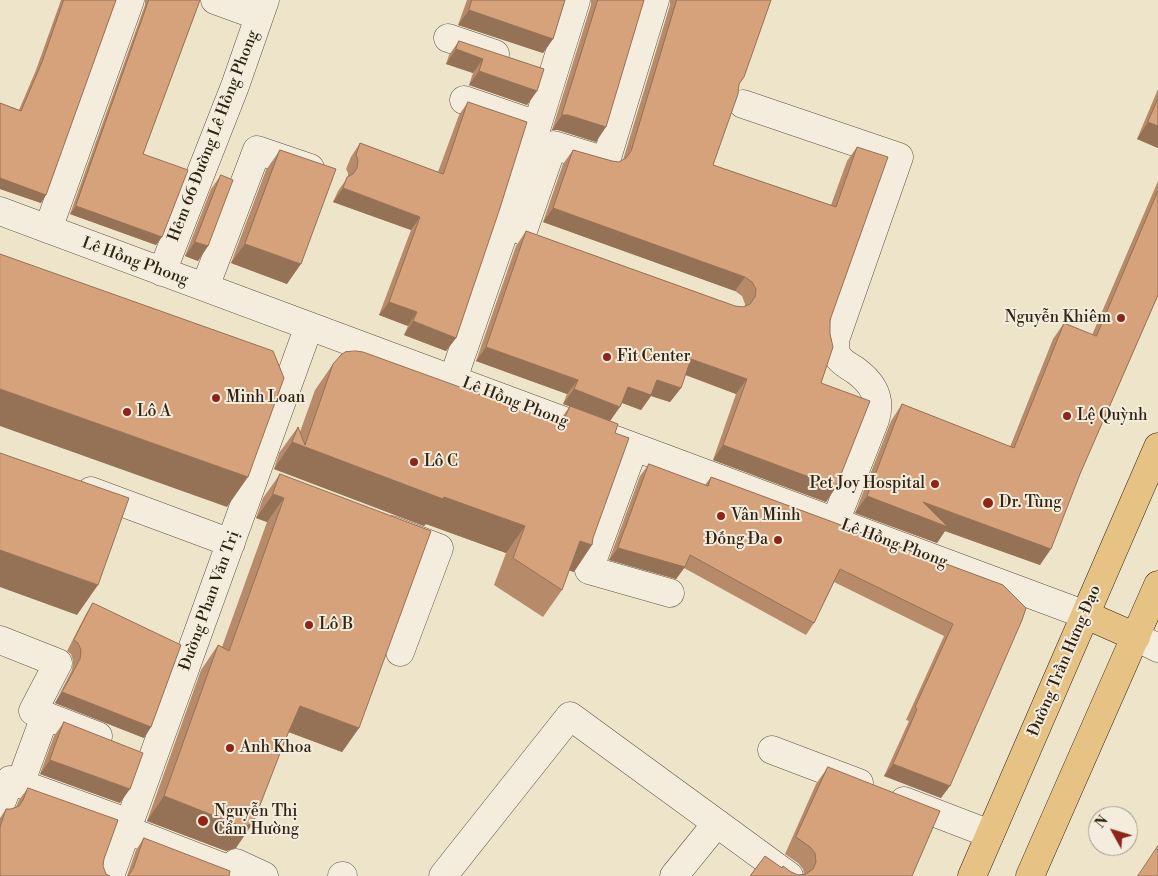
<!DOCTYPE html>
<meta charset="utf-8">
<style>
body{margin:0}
#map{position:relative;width:1158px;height:876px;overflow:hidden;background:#eee4ca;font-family:"Libre Bodoni",serif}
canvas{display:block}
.north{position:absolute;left:1088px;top:806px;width:50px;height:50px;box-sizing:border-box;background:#f4eddd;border:1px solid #a69c8d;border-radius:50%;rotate:309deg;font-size:14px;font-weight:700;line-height:20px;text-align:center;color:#302314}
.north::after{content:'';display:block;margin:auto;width:18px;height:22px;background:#8f2418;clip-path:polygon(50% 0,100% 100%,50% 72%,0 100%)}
</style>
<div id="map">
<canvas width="1158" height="876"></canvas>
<div class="north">N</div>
</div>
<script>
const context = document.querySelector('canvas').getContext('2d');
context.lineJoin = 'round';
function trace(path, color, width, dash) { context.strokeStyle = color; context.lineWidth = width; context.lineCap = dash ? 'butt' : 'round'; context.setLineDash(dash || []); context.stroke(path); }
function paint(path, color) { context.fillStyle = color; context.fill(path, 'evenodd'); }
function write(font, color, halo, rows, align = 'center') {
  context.font = font + ' "Libre Bodoni",serif'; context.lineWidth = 4; context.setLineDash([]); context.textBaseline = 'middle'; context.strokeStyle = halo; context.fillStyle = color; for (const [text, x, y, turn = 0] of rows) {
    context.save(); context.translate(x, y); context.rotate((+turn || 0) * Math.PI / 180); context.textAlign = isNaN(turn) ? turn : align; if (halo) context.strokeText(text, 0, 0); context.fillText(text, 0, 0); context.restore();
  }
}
const minor = new Path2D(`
 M215,0L259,16
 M448,38L495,54
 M464,100L537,125
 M743,104L899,157L835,340C835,346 835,353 839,358C843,363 850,367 855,370C873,383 882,398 875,420L835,522
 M0,211L1086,615
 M48,229L130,0
 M523,231L553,145L606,161L655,0
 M162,272L235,86L265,0
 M205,287L257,150L310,168
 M453,379L506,226L576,0
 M634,447L589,570L670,593
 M91,491L231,543
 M392,530L439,548L400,652
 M1136,637L1158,648
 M0,640L58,663L33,711L98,736
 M772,750L859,783
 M20,784L45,716
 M904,801L990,834
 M0,806L10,780L129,823
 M127,830L233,871L236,863L264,876
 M110,876L309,326
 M342,876H343
 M443,876L570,716L789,876
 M674,876L717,823`);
const major = new Path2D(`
 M1086,615L1136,637
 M972,876L1158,447
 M1030,876L1158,585`);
trace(minor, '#605342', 29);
trace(major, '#302314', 29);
trace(minor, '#f4eddd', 28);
trace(major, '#e7c285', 28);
paint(new Path2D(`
 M61,0H116L41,203L0,189V103L19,110L36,70Z
 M145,0H200L143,154L156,245L70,214L145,5Z
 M467,0H565L553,39L543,53L458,25Z
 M591,0H644L596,142L558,130H552L591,5Z
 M670,0H771L739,85L713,165L831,205L847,161L857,147L821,383L836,487L826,502L713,460L736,394L685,375L681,388L670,402L651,396L641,410L622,403L610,421L615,433L574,572L569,570L562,590L543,617L494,585L506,553L426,524L424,526L274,469L279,453L298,427L300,432L315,390L333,364L558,423L570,406L563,404L567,394L476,361L516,246L526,231L735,306L743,307L745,306V304L742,296L735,291L543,222L563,164L573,150L612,161L619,162L623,160L670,5Z
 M459,41L537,91L527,105L469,85L473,73L446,64L449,55Z
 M1158,89V148L1137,139Z
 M468,102L456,338L446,351L404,335L408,326L379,315L411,230L333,202L338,191L348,177V173L346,169L351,157L360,143L438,172L459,115Z
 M280,150L287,284L231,263L266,170Z
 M221,175L208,246L198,261L185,256L211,189Z
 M1158,181V295L1040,565L945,531L937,543L855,513L891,421L902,404L1010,447L1053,339L1064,323L1092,335Z
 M649,464L705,485L711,477L1003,585L941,798L884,776L909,721L906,720L944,636L834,582L814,623L806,635L684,568L676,579L609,560L640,476Z
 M280,474L359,728L342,752L289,732L236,848L226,851L147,821L201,670L218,645L222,647L267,522L256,518L263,498Z
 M93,603L151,727L144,738L55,703L72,670L73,661L71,654L67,651L86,614Z
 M64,722L120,803L40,774L54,736Z
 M828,767L912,876H750L782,867L798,875L804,874L803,869L798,863L785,854L816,784Z
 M28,788L0,876V818L6,809H11L16,807L19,800Z
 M144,838L229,876H127L136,850Z`), '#b78b6a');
paint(new Path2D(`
 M469,10L553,39L543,53L458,25Z
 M456,49L483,59L473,73L446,64Z
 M479,71L537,91L527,105L469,85Z
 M562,115H568L606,127L596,142L558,130H552Z
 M1148,122L1158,126V148L1137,139Z
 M0,178L46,195L41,203L0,189Z
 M343,188L420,217L411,230L333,202Z
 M76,206L162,237L156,245L70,214Z
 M553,208L745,277L735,291L543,222Z
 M195,242L208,246L198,261L185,256Z
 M245,244L301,264L287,284L231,263Z
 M389,302L417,312L408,326L379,315Z
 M413,321L456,338L446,351L404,335Z
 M486,347L578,380L567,394L476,361Z
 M691,359L747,379L736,394L681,373Z
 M657,380L681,388L670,402L651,396L641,410L617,401L628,387Z
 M0,389L248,477L227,507L0,426Z
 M574,389L620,407L610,421L563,404Z
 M292,442L444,497L525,526L506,553L426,524L424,526L274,469Z
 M723,445L836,487L826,502L713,460Z
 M273,494L284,498L267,522L256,518Z
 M867,496L923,502L1051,549L1040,565L945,531L937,543L855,513Z
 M580,541L592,545L574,572L561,568Z
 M618,548L685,567L676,579L609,560Z
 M0,550L98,585L77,615L0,587Z
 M62,692L151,727L144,738L55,703Z
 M300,706L359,728L342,752L283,730Z
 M50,760L130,789L120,803L40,774Z
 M893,764L950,786L941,798L884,776Z
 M164,796L253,823L236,848L226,851L147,821Z`), '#957156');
const building = new Path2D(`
 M64,0H116L46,195L0,178V103L21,111L42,62Z
 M149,0H200L143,154L188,170L162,237L76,206Z
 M472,0H565L553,39L469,10Z
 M598,0H644L606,127L568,115H562Z
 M677,0H771L744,77L739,84L738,94L713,165L836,207L857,147L888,157L830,320V334L833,347L821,383L870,401L836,487L723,445L747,379L691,359L681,388L657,380L651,395L628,387L620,407L574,389L578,380L486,347L526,231L735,306L743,307L750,304L755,297L756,289L752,282L745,277L553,208L573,150L612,161L619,162L626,158L631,151Z
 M459,41L544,69L537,91L479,71L483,59L456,49Z
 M1158,99V126L1148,122Z
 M468,102L527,122L500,208L456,338L413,321L417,312L389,302L420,217L343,188L347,177L353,174L357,168L358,160L356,155L360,143L443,174Z
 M280,150L336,169L301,264L245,244Z
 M221,175L233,180L208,246L195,242Z
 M1158,191V295L1080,474L1051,549L923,502L948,527L867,496L902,404L1014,448L1064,323L1096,336Z
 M0,254L273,351L284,378L248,477L0,389Z
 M356,351L363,352L562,424L570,406L618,424L615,433L629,438L593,538L592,545L580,541L562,590L513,558L525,526L444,497L443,499L292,442L298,427L305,445L333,364L341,355L345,352Z
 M0,453L129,498L98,585L0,550Z
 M649,464L708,486L711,477L1003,585L1026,608L1022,620L950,786L893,764L917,709L915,707L953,624L840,569L814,623L690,555L685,567L618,548Z
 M280,474L431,531L359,728L300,706L286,738L253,823L243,827L164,796L218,645L229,651L284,498L273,494Z
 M93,603L181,645L151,727L62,692L80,659L81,650L78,643L74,640Z
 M64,722L143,753L130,789L50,760Z
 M828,767L940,811L912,876H750L765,856L782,868L783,866L791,872L798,875L806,874L813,869L816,862L815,853L810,847L796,837Z
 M28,788L118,820L104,859L103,866L106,874L110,876H0V827L6,809H11L19,806L23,800Z
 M144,838L230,871L229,876H128L133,869Z
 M1158,846V876H1138Z`);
paint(building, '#d5a27b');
trace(building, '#957156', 1);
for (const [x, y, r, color] of [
 [1121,318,5,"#8f2418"],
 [607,357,5,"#8f2418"],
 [216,398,5,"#8f2418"],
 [127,412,5,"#8f2418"],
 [1067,416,5,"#8f2418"],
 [414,462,5,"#8f2418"],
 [935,484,5,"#8f2418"],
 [988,503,6,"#8f2418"],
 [721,516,5,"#8f2418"],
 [778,540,5,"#8f2418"],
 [309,625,5,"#8f2418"],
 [230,748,5,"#8f2418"],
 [203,821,6,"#8f2418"]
]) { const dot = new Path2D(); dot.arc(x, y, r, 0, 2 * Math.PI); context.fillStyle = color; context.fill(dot); trace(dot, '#f4eddd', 2); }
write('16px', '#302314', '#f4eddd', [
 ["Hẻm 66 Đường Lê Hồng Phong",214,136,-69],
 ["Lê Hồng Phong",135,262,20],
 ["Lê Hồng Phong",515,403,21],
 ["Lê Hồng Phong",894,544,20],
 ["Đường Phan Văn Trị",210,601,-70],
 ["Đường Trần Hưng Đạo",1065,661,-67]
]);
write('16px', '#302314', '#f4eddd', [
 ["Nguyễn Khiêm",1111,318,"right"],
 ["Fit Center",617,357],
 ["Minh Loan",226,398],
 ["Lô A",137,412],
 ["Lệ Quỳnh",1077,416],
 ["Lô C",424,462],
 ["Pet Joy Hospital",925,484,"right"],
 ["Dr. Tùng",999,503],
 ["Vân Minh",731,516],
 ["Đống Đa",768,540,"right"],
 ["Lô B",319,625],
 ["Anh Khoa",240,748],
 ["Nguyễn Thị",214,812],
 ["Cẩm Hường",214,830]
], 'left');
</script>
